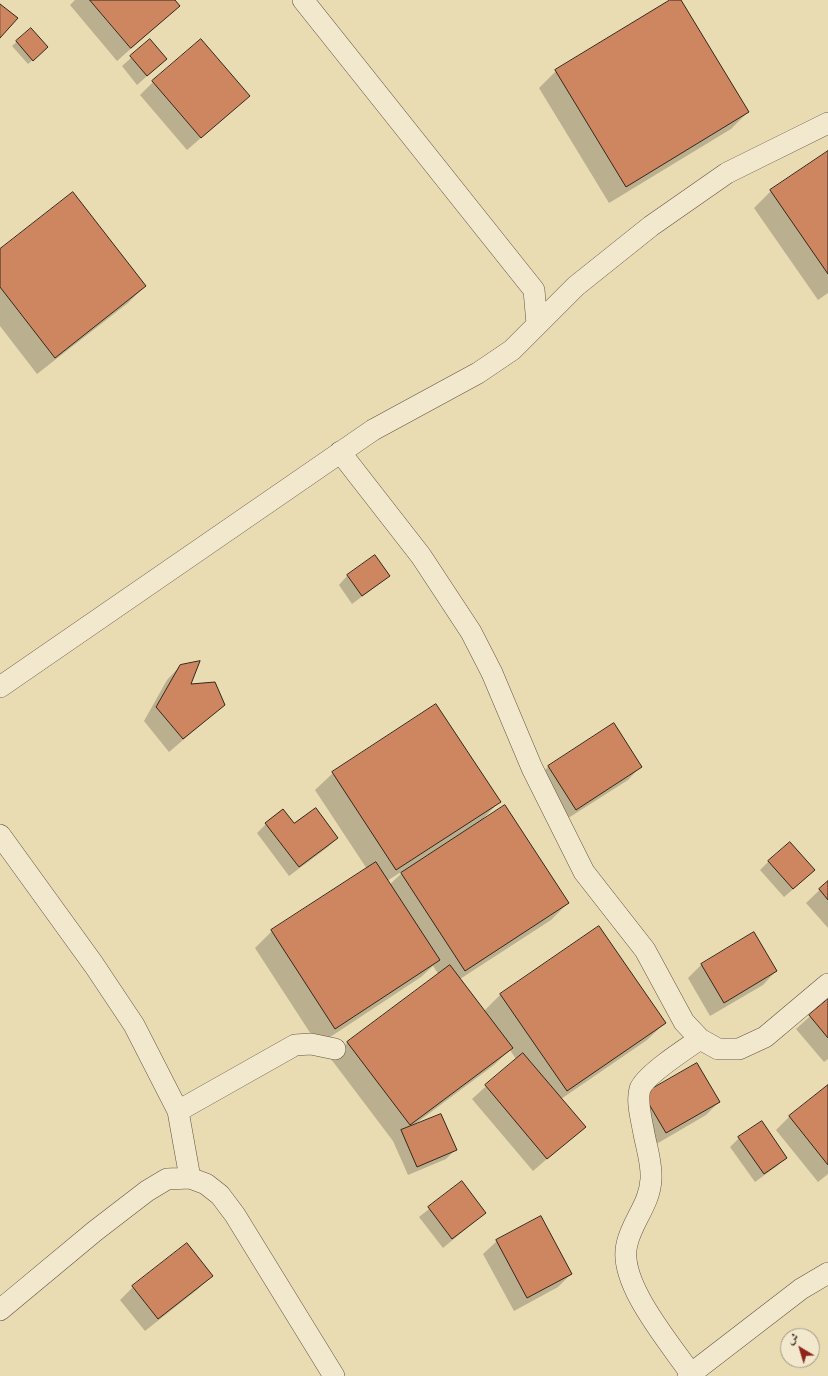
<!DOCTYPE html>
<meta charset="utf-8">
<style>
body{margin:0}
#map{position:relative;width:828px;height:1376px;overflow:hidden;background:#e9dbb2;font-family:"IM FELL Great Primer",Amiri,serif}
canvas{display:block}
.north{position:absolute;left:780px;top:1328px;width:40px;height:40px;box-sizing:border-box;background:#f1e8cd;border:1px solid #a69b87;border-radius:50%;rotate:322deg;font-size:11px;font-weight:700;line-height:16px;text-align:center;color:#35271d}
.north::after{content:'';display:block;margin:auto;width:14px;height:18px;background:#8f2418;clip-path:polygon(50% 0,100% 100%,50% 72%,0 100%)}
</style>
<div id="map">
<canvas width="828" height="1376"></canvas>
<div class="north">ش</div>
</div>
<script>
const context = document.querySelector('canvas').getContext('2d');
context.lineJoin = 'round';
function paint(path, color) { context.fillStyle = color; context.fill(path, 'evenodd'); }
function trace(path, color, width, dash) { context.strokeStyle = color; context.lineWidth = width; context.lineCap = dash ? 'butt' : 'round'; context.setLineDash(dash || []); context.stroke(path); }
paint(new Path2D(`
 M75,0H173L179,6L117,61L70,5Z
 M672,0H680L748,112L731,129L609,203L539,88L556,71Z
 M31,29L43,51L28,64L12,46Z
 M150,41L166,59L137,85L122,66Z
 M153,82L249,96L187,150L140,95Z
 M828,152V293L818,300L754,208L771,191Z
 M0,250L145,286L128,303L37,374L0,326Z
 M374,556L388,576L379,584L352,604L339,585L347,576Z
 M180,666L189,685L224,705L169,752L144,721L167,680Z
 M614,725L641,766L628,780L562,822L535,780L548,767Z
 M333,773L499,802L482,820L568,903L551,920L460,979L484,1011L501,994L665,1023L647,1040L561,1099L584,1127L533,1171L472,1099L516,1059L510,1050L494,1065L415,1124L455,1150L446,1159L408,1175L393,1141L331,1059L348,1042L439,975L433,966L421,977L318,1045L255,948L272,931L367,869L315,790ZM401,872L402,873L389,885L387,881Z
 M266,824L294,825L337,838L328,847L289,876L257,833Z
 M769,861L805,879L784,897L760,870Z
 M828,882V928L806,903Z
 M701,965L776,971L763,985L710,1016L688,978Z
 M828,1000V1059L824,1062L796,1029Z
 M828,1086V1174L818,1182L776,1130L789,1117Z
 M644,1095L719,1102L706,1115L653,1146Z
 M739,1138L786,1157L777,1166L755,1182L730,1147Z
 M462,1183L485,1213L443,1248L419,1217Z
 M497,1241L571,1274L558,1287L514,1311L483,1254Z
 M211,1276L198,1289L145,1331L120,1300L133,1287Z`), '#0003');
const building = new Path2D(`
 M90,0H175L180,6L131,48Z
 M670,0H681L749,112L626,187L555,70Z
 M0,4L18,18L0,38Z
 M31,28L48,47L33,61L16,41Z
 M150,39L167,59L147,76L130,56Z
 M201,39L250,96L201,138L152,81Z
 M828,151V274L770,190Z
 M73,192L146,286L55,358L0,287V249Z
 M375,555L390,576L362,596L347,575Z
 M200,661L191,684L215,682L225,705L183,739L156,707L180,665Z
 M436,704L501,802L396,870L332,772Z
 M614,723L642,767L576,810L548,766Z
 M505,805L569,903L465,971L401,873Z
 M316,808L338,838L299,867L265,823L283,809L294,823Z
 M790,842L815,870L793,889L768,861Z
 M376,862L440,960L335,1029L271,930Z
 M828,881V900L819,889Z
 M599,926L666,1023L567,1091L500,994Z
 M754,932L777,971L724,1003L701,964Z
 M450,965L513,1048L410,1125L347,1042Z
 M828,999V1038L809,1015Z
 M523,1053L586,1127L547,1159L485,1085Z
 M697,1063L720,1102L666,1133L643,1094Z
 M828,1085V1165L789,1116Z
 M441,1114L457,1150L417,1167L401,1130Z
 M762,1121L787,1158L764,1174L738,1137Z
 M462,1181L486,1213L452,1239L428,1207Z
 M541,1216L572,1274L527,1298L496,1240Z
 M187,1243L213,1276L158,1319L132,1286Z`);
paint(building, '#cd865f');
trace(building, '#35271d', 1);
const street = new Path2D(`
 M303,0L534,290L537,324
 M340,452L421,556L471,632L492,673L532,768L584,872L645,950L684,1022L700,1039L718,1049H739L765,1037L828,984
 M0,687L373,430L478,373L512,350L576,286L651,226L727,173L828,123
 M0,835L94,965L134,1025L178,1111L190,1178
 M178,1111L295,1045L311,1044L335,1049
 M0,1310L95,1231L147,1191L167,1179L190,1178L206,1184L220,1195L235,1215L334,1376
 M691,1374C670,1343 617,1282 627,1244C632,1221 650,1204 651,1179C652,1164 647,1149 644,1134C642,1121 636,1102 640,1089C645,1075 687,1048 700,1039
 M688,1376L801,1289L828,1273`);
trace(street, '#625442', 22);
trace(street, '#f1e8cd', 21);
</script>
